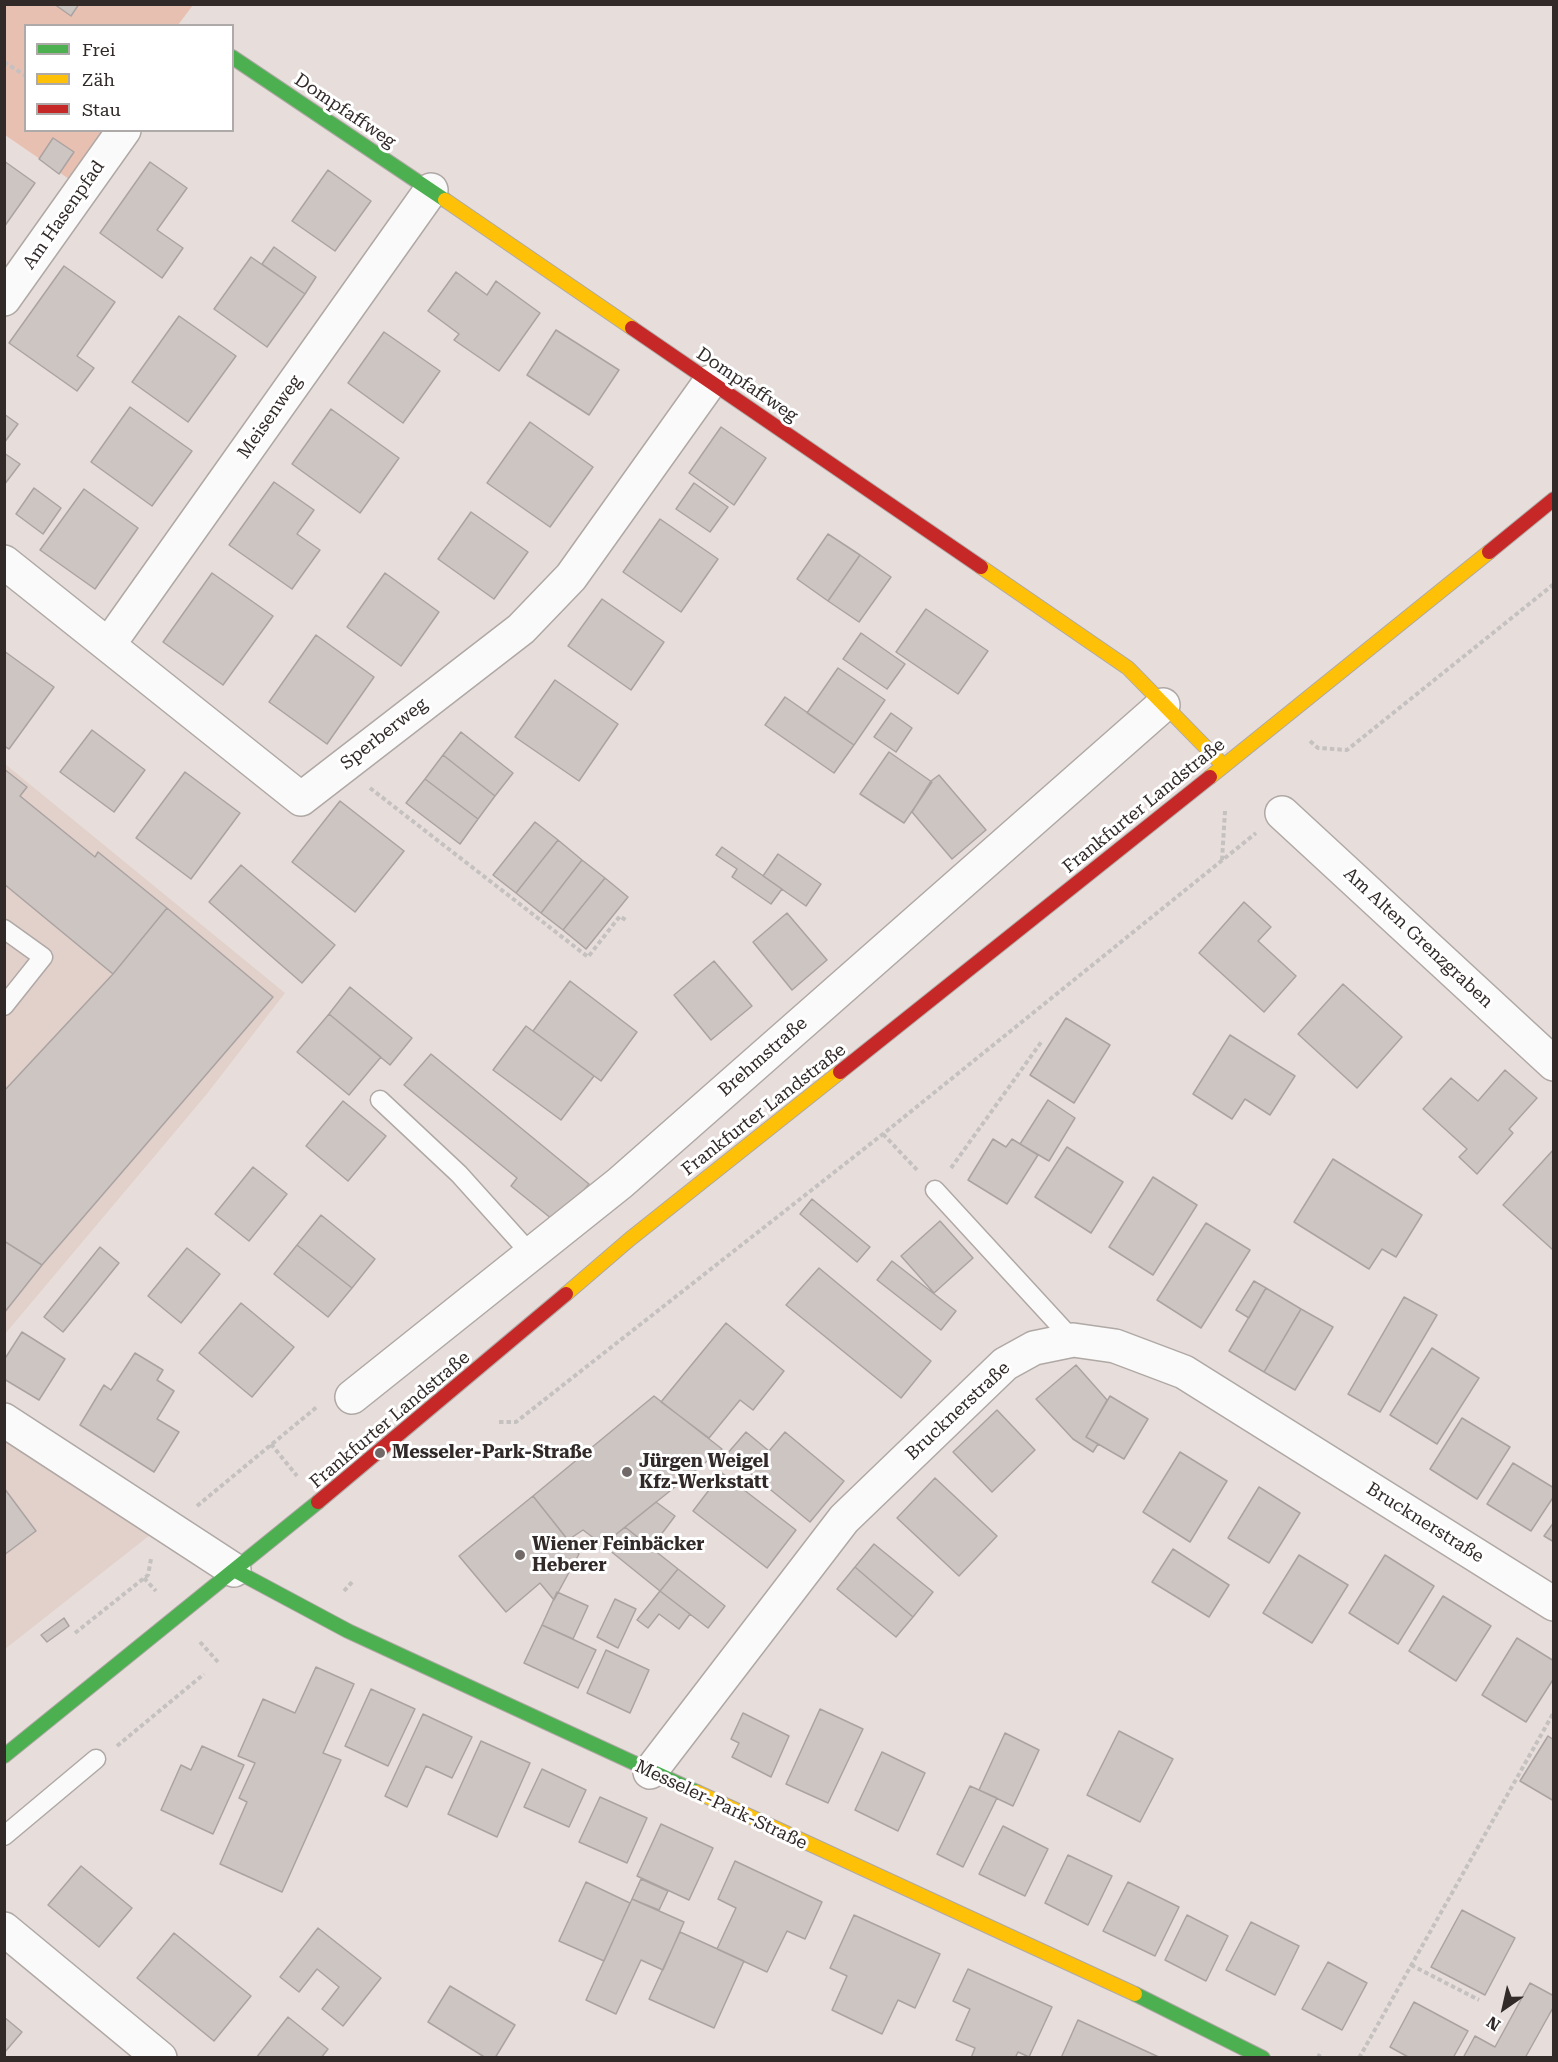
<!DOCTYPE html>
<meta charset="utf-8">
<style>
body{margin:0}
#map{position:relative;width:1558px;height:2062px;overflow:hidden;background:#e7dedb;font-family:"Roboto Serif",serif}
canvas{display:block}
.frame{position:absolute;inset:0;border:6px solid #312a28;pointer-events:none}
.legend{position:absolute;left:24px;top:24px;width:210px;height:108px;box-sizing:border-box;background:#fff;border:2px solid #adaaa9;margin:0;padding:8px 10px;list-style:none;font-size:18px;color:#312a28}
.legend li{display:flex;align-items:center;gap:12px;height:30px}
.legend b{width:30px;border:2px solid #adaaa9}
.north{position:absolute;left:1474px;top:1978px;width:60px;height:60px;-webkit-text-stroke:4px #fff;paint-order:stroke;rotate:214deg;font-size:16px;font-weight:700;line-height:24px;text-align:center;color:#312a28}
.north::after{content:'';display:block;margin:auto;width:21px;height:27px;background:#312a28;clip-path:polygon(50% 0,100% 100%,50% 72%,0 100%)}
</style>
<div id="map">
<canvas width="1558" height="2062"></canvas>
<div class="frame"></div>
<ul class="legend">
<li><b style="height:8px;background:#4caf50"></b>Frei</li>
<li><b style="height:8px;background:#ffc107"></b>Zäh</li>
<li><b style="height:8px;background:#c62828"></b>Stau</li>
</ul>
<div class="north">N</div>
</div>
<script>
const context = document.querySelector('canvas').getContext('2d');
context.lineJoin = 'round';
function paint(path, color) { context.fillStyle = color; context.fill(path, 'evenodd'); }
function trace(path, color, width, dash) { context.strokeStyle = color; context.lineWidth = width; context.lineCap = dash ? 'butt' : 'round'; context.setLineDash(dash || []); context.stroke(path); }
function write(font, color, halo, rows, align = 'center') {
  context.font = font + ' "Roboto Serif",serif'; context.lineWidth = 6; context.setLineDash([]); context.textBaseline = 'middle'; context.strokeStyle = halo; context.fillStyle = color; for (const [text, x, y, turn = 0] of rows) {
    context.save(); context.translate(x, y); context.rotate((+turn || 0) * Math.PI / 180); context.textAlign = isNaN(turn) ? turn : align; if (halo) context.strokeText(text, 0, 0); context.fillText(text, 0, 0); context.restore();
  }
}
paint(new Path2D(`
 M5,764L285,993L206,1095L5,1334Z
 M5,1420L164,1524L5,1649Z`), '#e2d0ca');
paint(new Path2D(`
 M4,5H193L178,25L26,26V130L104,131L69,179L5,135Z`), '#e8c0b2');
const building = new Path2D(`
 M54,4H79L71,16Z
 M53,138L74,152L59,174L39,159Z
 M4,161L35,183L4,227Z
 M150,162L187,188L157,230L183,248L162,278L100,233Z
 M328,170L371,201L335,251L292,221Z
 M274,247L316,277L305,294L262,264Z
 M251,257L305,294L267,347L214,309Z
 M64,266L115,302L77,356L94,368L77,391L9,343Z
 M456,272L487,295L496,281L540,313L499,371L454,340L459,334L428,311Z
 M179,316L236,356L188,422L132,382Z
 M556,330L619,370L589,415L527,375Z
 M384,332L440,371L403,423L348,383Z
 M130,407L192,451L152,506L91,462Z
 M331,409L399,458L360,513L292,464Z
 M4,414L18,424L4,443Z
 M530,422L593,467L550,527L487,483Z
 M721,427L766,458L734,505L689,473Z
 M4,453L20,464L4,485Z
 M274,482L314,510L297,534L320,550L292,589L229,545Z
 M694,483L728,507L710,532L676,509Z
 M34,488L61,508L43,534L16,514Z
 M84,489L138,528L95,589L40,550Z
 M471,512L528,552L494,599L438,559Z
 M660,519L718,559L681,612L623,572Z
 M828,534L860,555L828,601L797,579Z
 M860,555L891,577L859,622L828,601Z
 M212,573L273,616L223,685L163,642Z
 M385,573L439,612L401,666L347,627Z
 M602,599L664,642L631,690L568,646Z
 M926,609L988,651L958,694L896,652Z
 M861,633L905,664L887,689L843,659Z
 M316,635L374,677L327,744L269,702Z
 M4,651L54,687L9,749L4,746Z
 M838,668L885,700L854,745L807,713Z
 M555,680L618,724L579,781L515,737Z
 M785,697L854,745L834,773L765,725Z
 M891,713L912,728L896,752L874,737Z
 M92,730L145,770L114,812L60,772Z
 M461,732L513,773L495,796L443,755Z
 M889,752L932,782L904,823L860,794Z
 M443,755L495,796L478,819L425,779Z
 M4,769L27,787L20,796L95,857L98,852L167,908L113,974L4,884Z
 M185,772L240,813L191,879L136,838Z
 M939,775L986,830L952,859L912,812L931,781Z
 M425,779L478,819L460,844L406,803Z
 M340,801L404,851L355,912L292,862Z
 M535,822L558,840L516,893L493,875Z
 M558,840L582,860L541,913L516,893Z
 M722,847L782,889L771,904L732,877L737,869L716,855Z
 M778,854L821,884L806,906L763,876Z
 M582,860L605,878L563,930L541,913Z
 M241,865L335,945L302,983L209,902Z
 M605,878L628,897L586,949L563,930Z
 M1244,902L1271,927L1258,941L1296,976L1264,1012L1199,953Z
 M167,908L273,997L42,1265L4,1241V1091L113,974Z
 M787,913L827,960L792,990L753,942Z
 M714,961L752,1006L711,1040L674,995Z
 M570,981L637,1032L601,1081L533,1031Z
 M1343,984L1402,1037L1357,1088L1298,1034Z
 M350,987L412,1038L390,1065L329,1014Z
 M329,1014L381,1057L349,1095L297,1052Z
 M1066,1018L1110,1045L1074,1103L1030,1075Z
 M526,1026L594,1076L561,1120L493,1070Z
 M1230,1035L1295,1076L1270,1115L1245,1099L1232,1119L1193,1094Z
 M431,1054L589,1184L557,1223L511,1186L517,1178L404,1085Z
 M1505,1070L1537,1098L1509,1129L1513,1133L1477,1174L1459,1157L1467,1149L1423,1109L1451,1078L1478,1101Z
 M1048,1100L1075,1118L1049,1161L1020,1144Z
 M343,1101L386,1136L348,1181L306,1146Z
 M993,1139L1006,1147L1012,1139L1038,1155L1007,1204L968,1180Z
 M1067,1147L1123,1182L1091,1233L1035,1197Z
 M1554,1149V1248L1552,1249L1503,1205Z
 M1333,1159L1422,1215L1396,1257L1382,1249L1369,1269L1294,1222Z
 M253,1167L287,1194L249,1241L215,1214Z
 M1153,1177L1197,1205L1153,1275L1109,1247Z
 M812,1199L870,1247L857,1262L800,1214Z
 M321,1215L375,1259L352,1288L297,1245Z
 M940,1221L973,1258L934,1293L901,1256Z
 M1206,1223L1250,1250L1201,1328L1157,1300Z
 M4,1241L42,1265L4,1313Z
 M297,1245L352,1288L328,1317L274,1274Z
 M100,1247L119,1263L63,1332L44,1317Z
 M187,1248L220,1274L181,1323L148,1296Z
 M892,1261L956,1311L941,1330L877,1280Z
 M819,1268L931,1361L901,1398L786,1305Z
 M1254,1281L1266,1288L1249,1318L1236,1310Z
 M1266,1288L1301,1309L1264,1372L1229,1351Z
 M1404,1297L1437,1315L1380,1412L1348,1394Z
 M241,1303L294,1347L252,1397L199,1353Z
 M1301,1309L1333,1327L1295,1390L1264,1372Z
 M726,1323L784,1371L753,1410L740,1400L709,1438L661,1402Z
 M22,1332L65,1359L39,1400L4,1379V1360Z
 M1432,1348L1479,1378L1437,1444L1390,1415Z
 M135,1353L163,1370L157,1380L174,1391L157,1419L179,1432L154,1472L80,1425L104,1385L111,1390Z
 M1076,1365L1107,1400L1086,1437L1098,1444L1093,1452L1073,1439L1036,1399Z
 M654,1396L722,1449L603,1545L583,1530L568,1540L533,1496Z
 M1110,1396L1148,1419L1124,1459L1086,1437Z
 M997,1410L1035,1450L992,1492L953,1452Z
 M1462,1418L1510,1447L1477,1499L1430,1469Z
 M746,1432L769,1451L785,1432L844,1481L810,1522L727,1454Z
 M1180,1452L1227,1481L1190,1542L1143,1512Z
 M1513,1463L1554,1488V1496L1531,1531L1487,1504Z
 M722,1473L796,1530L767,1568L693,1511Z
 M935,1478L997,1536L959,1576L897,1518Z
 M1259,1487L1300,1513L1269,1563L1228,1538Z
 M4,1488L36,1531L4,1555Z
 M533,1496L579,1554L554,1600L540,1583L506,1612L459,1556Z
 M656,1502L675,1516L651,1548L625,1527Z
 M1554,1522V1542L1544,1536Z
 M625,1527L678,1569L660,1591L603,1545Z
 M874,1544L933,1592L913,1617L855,1567Z
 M1173,1549L1229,1585L1209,1617L1152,1582Z
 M1299,1555L1348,1585L1312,1643L1263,1613Z
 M1385,1555L1434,1586L1398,1644L1349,1613Z
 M855,1567L913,1617L896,1637L837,1589Z
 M678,1569L725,1606L708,1628L660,1591Z
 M660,1591L690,1614L679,1629L659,1614L648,1628L637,1620Z
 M557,1592L588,1606L573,1639L542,1625Z
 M1443,1596L1491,1626L1456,1681L1409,1651Z
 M615,1599L636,1609L618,1648L597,1637Z
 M64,1618L69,1626L47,1642L41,1635Z
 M542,1625L596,1650L578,1688L524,1663Z
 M1517,1638L1554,1661V1678L1526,1722L1482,1695Z
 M606,1650L649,1670L630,1713L587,1693Z
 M316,1667L354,1684L323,1753L341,1760L282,1892L220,1864L247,1802L239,1798L255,1763L238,1756L263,1699L295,1713Z
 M371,1689L415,1709L388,1766L345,1746Z
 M820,1709L863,1729L828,1803L786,1784Z
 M743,1713L789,1736L771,1777L732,1757L739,1743L731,1739Z
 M423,1714L472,1737L452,1778L426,1766L407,1807L385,1796Z
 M1119,1731L1173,1759L1140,1822L1087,1795Z
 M1005,1733L1039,1750L1013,1806L979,1790Z
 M1548,1736L1554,1740V1801L1520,1781Z
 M481,1741L530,1763L497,1837L448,1814Z
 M202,1746L244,1765L213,1834L161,1810L181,1765L191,1770Z
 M882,1752L925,1773L898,1831L855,1810Z
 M542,1769L586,1790L569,1827L524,1807Z
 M970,1786L997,1798L963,1867L937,1854Z
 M600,1797L647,1818L627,1863L579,1842Z
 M661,1824L713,1848L689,1900L637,1876Z
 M1003,1826L1048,1849L1025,1896L979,1874Z
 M1068,1855L1112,1876L1088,1925L1045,1903Z
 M735,1861L822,1902L805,1939L787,1931L767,1972L717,1949L736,1908L718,1899Z
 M81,1866L132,1908L99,1947L48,1905Z
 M641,1879L668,1891L659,1910L632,1899Z
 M586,1882L630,1903L604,1961L559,1941Z
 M1128,1882L1179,1907L1155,1956L1103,1931Z
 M632,1899L684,1922L663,1970L641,1960L616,2014L586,2000Z
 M1462,1910L1515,1938L1485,1995L1431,1967Z
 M854,1915L940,1954L915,2008L898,2000L882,2034L832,2010L847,1976L830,1968Z
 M1187,1915L1228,1936L1206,1981L1165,1960Z
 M1251,1922L1299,1946L1275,1995L1226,1970Z
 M318,1928L381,1978L343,2026L322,2009L339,1987L317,1969L299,1992L280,1977Z
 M680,1932L744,1961L714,2028L649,1999Z
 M174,1933L251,1996L214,2041L137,1978Z
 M1328,1962L1367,1983L1342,2030L1302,2009Z
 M968,1969L1052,2007L1029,2057L1018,2052L1015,2058H971L975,2048L956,2040L970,2009L953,2001Z
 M1530,1983L1554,1996V2006L1525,2058H1463L1475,2036L1495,2047Z
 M450,1986L515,2025L495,2058H486L428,2022Z
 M1414,2002L1468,2031L1453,2058H1410L1390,2047Z
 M4,2017L22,2032L4,2053Z
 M288,2017L328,2049L321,2058H256Z
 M1078,2020L1161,2058H1061Z`);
paint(building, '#cdc5c2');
trace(building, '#aaa3a1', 1.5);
const lane = new Path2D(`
 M4,929L43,957L4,1006
 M380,1100L459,1174L531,1254
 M935,1190L1073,1340
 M4,1836L96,1759`);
const street = new Path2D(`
 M4,299L124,130
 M4,562L301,799L521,629L571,577L710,382
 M109,644L431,190
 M1282,813L1554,1064
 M352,1397L620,1183L1163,705
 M4,1420L234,1570
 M650,1772L844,1519L1005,1364L1034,1348L1073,1340L1115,1346L1184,1372L1554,1604
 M4,1929L160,2058`);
const fast = new Path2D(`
 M232,57L445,200
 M234,1570L348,1631L697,1792
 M4,1756L318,1502
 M1135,1994L1263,2058`);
const slow = new Path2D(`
 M445,200L632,328
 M981,567L1128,668L1223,765
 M1210,777L1489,552
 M566,1294L630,1239L840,1072
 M697,1792L1135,1994`);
const jam = new Path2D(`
 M632,328L981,567
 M1489,552L1554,499
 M840,1072L1210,777
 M318,1502L566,1294`);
trace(lane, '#afa8a5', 21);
trace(street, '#afa8a5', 36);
trace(fast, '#afa8a5', 16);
trace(slow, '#afa8a5', 16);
trace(jam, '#afa8a5', 16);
trace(new Path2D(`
 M4,62L26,76
 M1310,741L1318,748L1347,750L1554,584
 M370,788L588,957L620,916L627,921
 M1222,860L1225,811
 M883,1134L918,1171
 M951,1168L1042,1041
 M499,1422H516L883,1134L1256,833
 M271,1444L297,1476
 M197,1506L318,1406
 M144,1578L156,1591
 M344,1591L353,1581
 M75,1633L148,1575L151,1559
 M200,1642L218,1662
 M117,1746L204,1674
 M1411,1965L1479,2000
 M1318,2058L1321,2051
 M1359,2058L1554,1712`), '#c4c1c0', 4, [4.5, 3]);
trace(lane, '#fbfafa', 18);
trace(street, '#fbfafa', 33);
trace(fast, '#4caf50', 14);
trace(slow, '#ffc107', 14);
trace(jam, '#c62828', 14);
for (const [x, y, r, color] of [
 [380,1453,6,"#716967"],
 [627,1472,6,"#716967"],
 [520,1555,6,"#716967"]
]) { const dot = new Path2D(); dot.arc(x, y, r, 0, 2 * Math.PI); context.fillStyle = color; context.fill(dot); trace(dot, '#fff', 2); }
write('18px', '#312a28', '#fff', [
 ["Dompfaffweg",345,111,34],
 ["Am Hasenpfad",64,215,-55],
 ["Dompfaffweg",747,385,34],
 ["Meisenweg",270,417,-55],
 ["Sperberweg",384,734,-38],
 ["Frankfurter Landstraße",1144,806,-39],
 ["Am Alten Grenzgraben",1418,938,43],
 ["Brehmstraße",763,1057,-41],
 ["Frankfurter Landstraße",764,1110,-38],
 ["Brucknerstraße",958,1411,-43],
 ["Frankfurter Landstraße",390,1420,-40],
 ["Brucknerstraße",1425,1523,32],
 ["Messeler-Park-Straße",721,1805,25]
]);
write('bold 18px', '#312a28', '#fff', [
 ["Messeler-Park-Straße",392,1453],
 ["Jürgen Weigel",639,1462],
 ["Kfz-Werkstatt",639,1483],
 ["Wiener Feinbäcker",532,1545],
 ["Heberer",532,1566]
], 'left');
</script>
